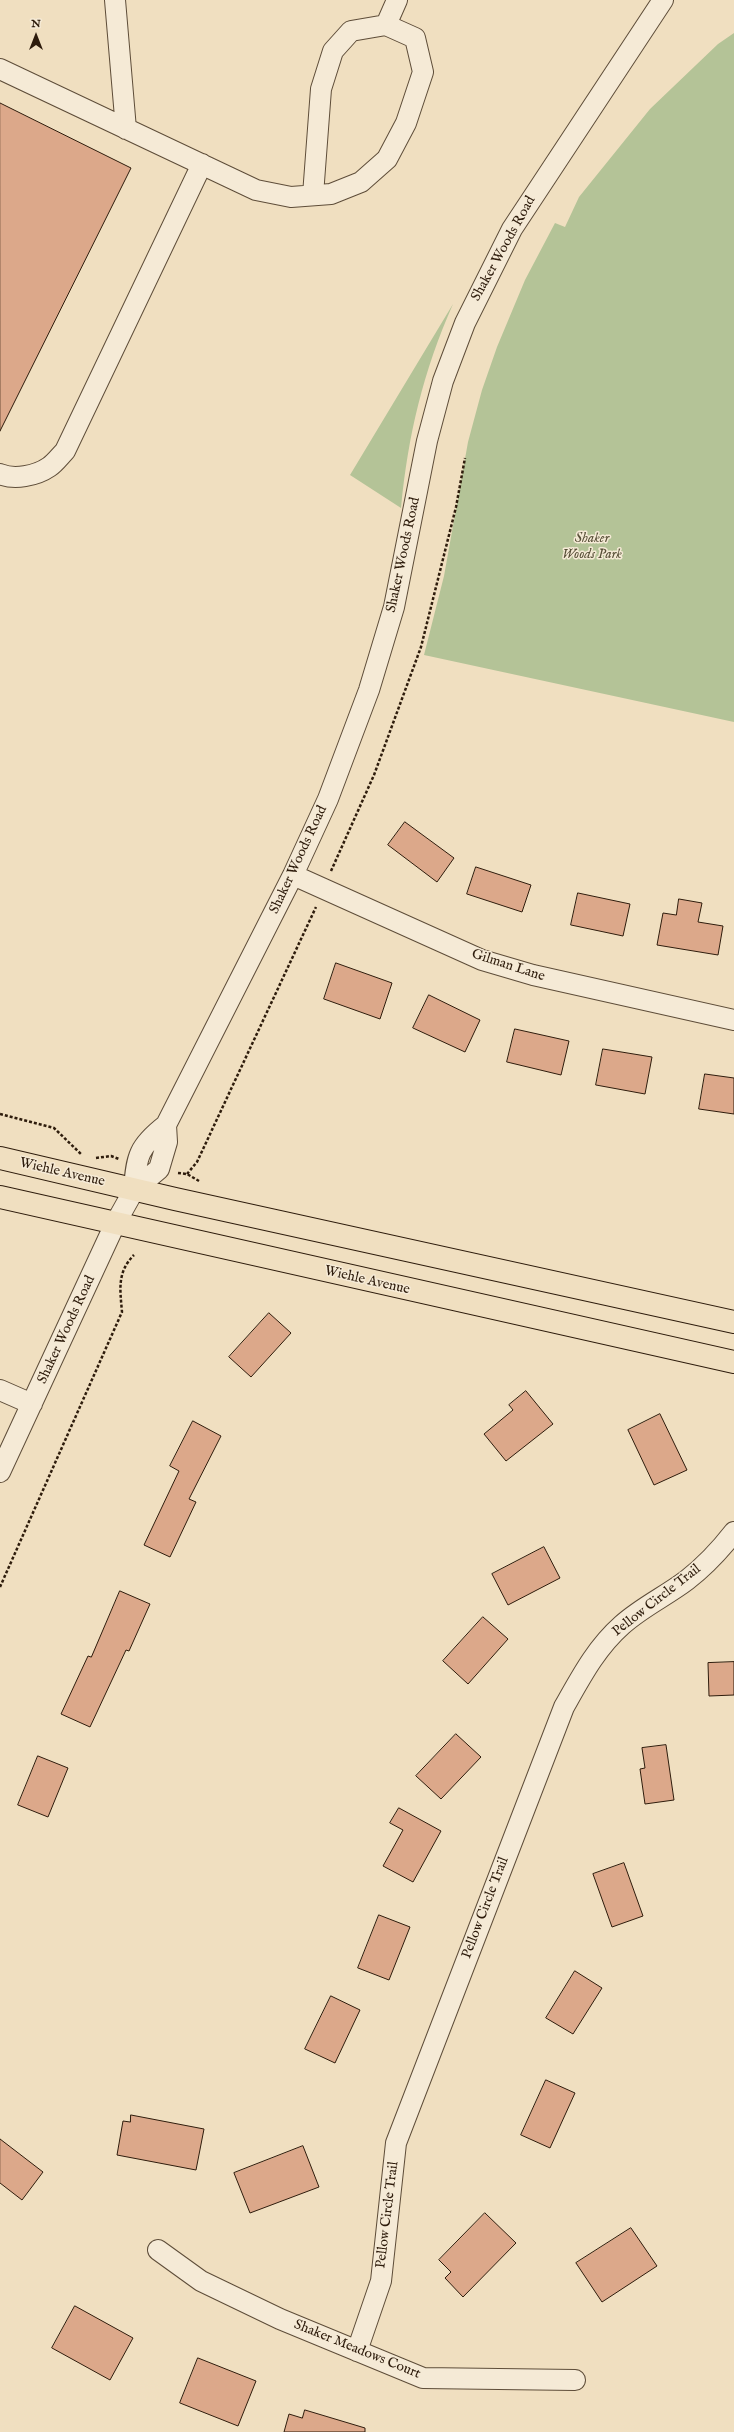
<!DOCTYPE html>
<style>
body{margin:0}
#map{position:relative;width:734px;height:2432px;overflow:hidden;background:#f0dfc0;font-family:"IM FELL English",serif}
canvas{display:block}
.north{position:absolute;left:16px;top:16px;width:40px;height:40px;-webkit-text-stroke:3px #f5ead6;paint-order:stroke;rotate:0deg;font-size:11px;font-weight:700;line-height:16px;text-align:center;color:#2e1c0c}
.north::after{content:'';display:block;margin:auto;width:14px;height:18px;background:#2e1c0c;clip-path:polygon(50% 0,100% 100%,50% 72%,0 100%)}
</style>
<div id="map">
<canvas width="734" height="2432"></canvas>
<div class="north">N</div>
</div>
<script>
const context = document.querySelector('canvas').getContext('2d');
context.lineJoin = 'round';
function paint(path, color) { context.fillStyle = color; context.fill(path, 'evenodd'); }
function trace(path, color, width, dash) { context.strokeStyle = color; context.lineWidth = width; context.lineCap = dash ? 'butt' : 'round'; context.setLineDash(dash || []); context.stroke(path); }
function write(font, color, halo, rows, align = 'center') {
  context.font = font + ' "IM FELL English",serif'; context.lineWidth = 3; context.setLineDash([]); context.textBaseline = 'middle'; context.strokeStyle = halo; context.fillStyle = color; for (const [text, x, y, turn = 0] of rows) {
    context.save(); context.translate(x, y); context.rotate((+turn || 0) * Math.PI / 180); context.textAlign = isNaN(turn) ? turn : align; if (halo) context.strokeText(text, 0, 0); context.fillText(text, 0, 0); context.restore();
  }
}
paint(new Path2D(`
 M734,33V722L424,655L444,576L468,442L482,390L497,347L525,280L555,223L565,227L579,197L650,109L718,44Z
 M453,304C423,372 408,435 401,508L350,475Z`), '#b4c397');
const building = new Path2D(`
 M0,103L131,168L0,431Z
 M405,822L454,858L437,882L388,845Z
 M476,867L531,885L522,912L467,894Z
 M578,893L630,904L623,936L571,925Z
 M679,899L702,903L698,922L723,926L718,955L657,945L663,913L676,915Z
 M336,963L392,983L380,1019L324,999Z
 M429,995L480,1020L465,1052L413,1028Z
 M515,1029L569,1041L561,1075L507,1062Z
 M603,1049L652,1057L645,1094L596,1085Z
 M705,1074L734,1078V1114L699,1109Z
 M269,1313L291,1333L251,1377L229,1357Z
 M526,1391L553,1424L506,1461L484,1434L513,1410L509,1405Z
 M660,1414L687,1470L654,1485L628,1430Z
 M193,1421L221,1436L189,1499L196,1502L170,1557L144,1545L179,1471L170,1466Z
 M544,1547L560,1578L508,1605L492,1574Z
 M120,1591L150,1604L129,1651L126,1650L90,1727L61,1714L88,1656L91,1657Z
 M483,1617L508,1639L468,1684L443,1661Z
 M734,1662V1695L709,1696L708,1663Z
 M456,1734L481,1757L441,1799L416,1776Z
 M666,1745L674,1800L645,1804L640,1769L645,1768L642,1748Z
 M38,1756L68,1768L48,1817L18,1805Z
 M399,1808L441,1831L413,1882L383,1866L403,1830L390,1823Z
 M624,1863L643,1916L612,1927L593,1874Z
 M379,1915L410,1927L389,1980L358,1968Z
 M575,1971L602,1988L573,2034L546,2018Z
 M331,1996L360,2010L335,2063L305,2049Z
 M546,2080L575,2093L550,2148L521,2135Z
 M131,2115L204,2129L196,2170L117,2155L123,2121L130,2122Z
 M0,2139L43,2172L22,2200L0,2183Z
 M303,2146L319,2187L250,2213L234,2173Z
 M485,2213L516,2243L463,2297L445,2278L451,2272L439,2260Z
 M631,2228L657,2266L602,2302L576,2263Z
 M75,2306L133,2338L110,2380L52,2348Z
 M198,2358L256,2381L238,2426L180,2403Z
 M305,2410L365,2428V2432H284L289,2414L302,2418Z`);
paint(building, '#dca88a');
trace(building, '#2e1c0c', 1);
const minor = new Path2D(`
 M115,0L126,129
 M386,25L397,0
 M0,69L256,190L291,197L331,194L361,182L387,159L406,123L423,72L415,38L386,25L351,31L333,51L321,89L313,195
 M0,474C14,480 36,476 49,467C55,463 60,456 65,451L202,164
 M293,875L482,960L533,975L734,1020
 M134,1190C136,1156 139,1146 166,1125L293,875L328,799L369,690L394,607L427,441L443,381L465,323L512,229L663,0
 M0,1390L32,1404
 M0,1472L115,1224L134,1190L159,1169L167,1142L166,1125
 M158,2250L201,2281L280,2319L423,2378L575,2380
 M357,2351L381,2281L396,2143L564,1707C581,1677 596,1648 622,1625C642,1607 666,1596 687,1580C705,1566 720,1550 734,1532`);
const major = new Path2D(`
 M0,1158L175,1199L734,1322
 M0,1197L734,1362`);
trace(minor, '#5e4d39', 22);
trace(major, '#2e1c0c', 24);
trace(new Path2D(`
 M331,871L374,775L421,647L456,507L465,458
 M0,1114L54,1128L81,1154
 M96,1158L111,1156L119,1159
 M178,1173L187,1174L199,1181
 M187,1174L197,1162L316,907
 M0,1587L122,1312C120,1289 117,1272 134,1255`), '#2e1c0c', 2.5, [3, 2]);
trace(minor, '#f5ead6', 20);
trace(major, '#f0dfc0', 22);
write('14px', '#2e1c0c', '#f5ead6', [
 ["Shaker Woods Road",504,249,-61],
 ["Shaker Woods Road",404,555,-78],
 ["Shaker Woods Road",299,860,-65],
 ["Gilman Lane",508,966,18],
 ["Wiehle Avenue",62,1173,13],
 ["Wiehle Avenue",367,1281,13],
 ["Shaker Woods Road",67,1330,-65],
 ["Pellow Circle Trail",657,1601,-38],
 ["Pellow Circle Trail",486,1908,-69],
 ["Pellow Circle Trail",388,2215,-83],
 ["Shaker Meadows Court",357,2350,22]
]);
write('italic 14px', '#564e36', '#f5ead6', [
 ["Shaker",592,539],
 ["Woods Park",592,555]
]);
</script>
